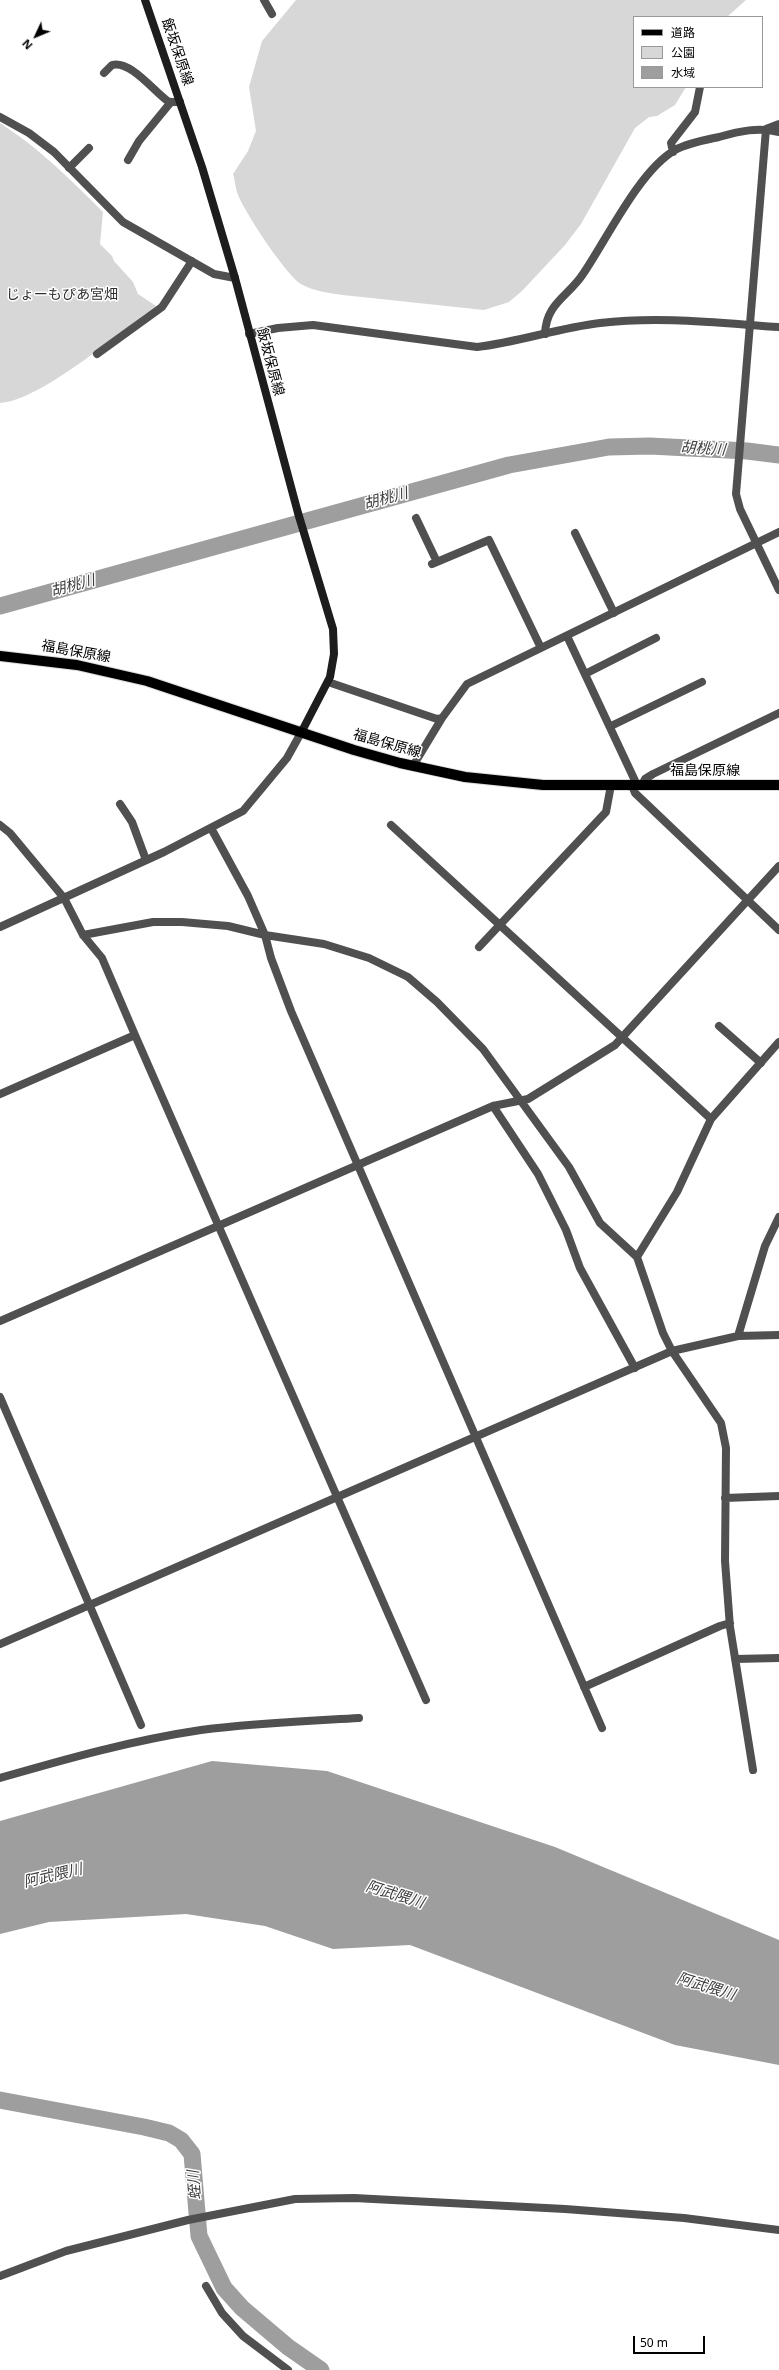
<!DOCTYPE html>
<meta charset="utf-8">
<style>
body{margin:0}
#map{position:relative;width:779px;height:2370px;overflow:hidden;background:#fff;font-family:"Noto Sans","Noto Sans JP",sans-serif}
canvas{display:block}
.legend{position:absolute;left:633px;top:16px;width:130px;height:72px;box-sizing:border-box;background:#fff;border:1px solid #999;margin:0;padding:5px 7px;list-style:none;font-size:12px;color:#000}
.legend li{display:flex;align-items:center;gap:8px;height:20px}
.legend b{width:20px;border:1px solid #999}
.north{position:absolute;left:16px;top:16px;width:40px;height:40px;-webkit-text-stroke:3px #fff;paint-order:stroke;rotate:226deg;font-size:11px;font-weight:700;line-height:16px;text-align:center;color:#000}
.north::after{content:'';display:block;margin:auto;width:14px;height:18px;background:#000;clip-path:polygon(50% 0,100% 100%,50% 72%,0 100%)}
.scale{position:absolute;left:633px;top:2336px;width:72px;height:18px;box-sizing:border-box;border:2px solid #000;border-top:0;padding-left:5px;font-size:12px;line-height:14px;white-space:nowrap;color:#000;-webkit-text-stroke:3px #fff;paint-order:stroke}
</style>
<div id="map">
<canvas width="779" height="2370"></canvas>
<ul class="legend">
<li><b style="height:5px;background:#000"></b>道路</li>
<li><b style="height:11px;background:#d7d7d7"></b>公園</li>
<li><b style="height:11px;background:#9e9e9e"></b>水域</li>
</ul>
<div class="north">N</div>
<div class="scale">50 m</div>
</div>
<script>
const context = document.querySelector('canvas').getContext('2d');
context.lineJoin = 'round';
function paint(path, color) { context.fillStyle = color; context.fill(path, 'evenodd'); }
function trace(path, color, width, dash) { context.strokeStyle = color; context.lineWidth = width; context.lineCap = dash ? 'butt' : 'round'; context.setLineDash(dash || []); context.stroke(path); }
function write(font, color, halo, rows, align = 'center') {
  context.font = font + ' "Noto Sans","Noto Sans JP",sans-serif'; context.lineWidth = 3; context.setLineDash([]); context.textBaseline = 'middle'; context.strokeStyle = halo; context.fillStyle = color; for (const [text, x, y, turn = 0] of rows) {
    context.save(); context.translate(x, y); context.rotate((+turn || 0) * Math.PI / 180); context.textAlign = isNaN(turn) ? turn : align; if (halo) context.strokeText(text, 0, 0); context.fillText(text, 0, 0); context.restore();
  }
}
paint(new Path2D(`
 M296,0H746L727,17H634V87H686L675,105L657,116L649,117L635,128L581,224L565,245L522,291L509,302L484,310L343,295C329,293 313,291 301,284C286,275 242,209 237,192C235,186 235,180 233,174L248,151L256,131L249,87L262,41Z
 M0,123C39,148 70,179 103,212L100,244L112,256L114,261L133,282L138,294L156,306C121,331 40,401 0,403Z`), '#d7d7d7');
paint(new Path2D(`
 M212,1761L327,1771L555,1847L779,1940V2065L675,2045L410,1945L333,1949L265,1926L186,1914L49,1922L0,1934V1821Z`), '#9e9e9e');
trace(new Path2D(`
 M0,606L509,465L609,447L650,446L747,451L779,455
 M0,2100L144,2127L169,2133L181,2140L192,2154L199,2236L224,2288L242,2308L288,2347L321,2370`), '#9e9e9e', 17);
const primary = new Path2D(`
 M0,656L77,665L147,681L354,750L400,763L465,777L543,785H779`);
trace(primary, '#dbdbdb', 12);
trace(new Path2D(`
 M264,0L272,14
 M104,73L112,65C131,60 155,93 169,102H180
 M0,117L29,133L54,152L123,222L214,274L235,278
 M779,124L766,129L736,494L740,509L779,590
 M673,152L671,143L695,112L700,87
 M128,160L139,141L171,102
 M69,168L89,148
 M545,334C546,303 568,297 583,274C607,239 639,171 675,150C688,143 705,140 719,137C740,131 758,127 779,132
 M97,354L162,307L192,261
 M416,518L437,562
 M575,533L614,613
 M432,564L489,540L541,648
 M567,636L637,785
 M585,674L656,638
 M328,682L437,719L442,718L467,684L779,532
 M611,726L702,682
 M413,766L442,718
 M642,785L645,779L653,774L779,713
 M632,786L635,793L779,930
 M120,804L132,822L146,860
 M0,825L10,833L64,898L83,935L102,958L135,1035L426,1700
 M391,825L711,1119
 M211,828L248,896L265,935L271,958L291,1011L602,1728
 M0,927L164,852L243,811L287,758L302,731
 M83,935L153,922H182L228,926L265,935L324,944L369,958L408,977L437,1002L483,1049L569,1167L600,1223L637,1257L663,1333L672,1351L721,1423L726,1448L725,1561L730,1627L753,1770
 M479,947L606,812L611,785
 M719,1026L761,1063
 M0,1094L135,1035
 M493,1106L538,1174L566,1230L580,1268L635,1368
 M637,1257L677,1192L711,1119L779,1042
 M0,1321L493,1106L528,1099L615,1045L779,866
 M738,1336L765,1246L779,1217
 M0,1397L141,1725
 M725,1498L779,1496
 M0,1644L672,1351L738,1336L779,1335
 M735,1659L779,1658
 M584,1687L720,1626L730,1623
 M0,1778C66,1759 133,1740 201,1730C254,1723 307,1721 359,1718
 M0,2276L66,2251L188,2220L295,2199L354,2198L565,2209L684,2218L779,2230
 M206,2286L222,2313L243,2336L288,2370`), '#505050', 8);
trace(new Path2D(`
 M249,334L278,328L313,325L477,347C519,342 558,328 600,323C660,316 719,323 779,327`), '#505050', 8);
trace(new Path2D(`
 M145,0L202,167L235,278L298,513L333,629L334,654L330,677L302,731`), '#1d1d1d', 8);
trace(primary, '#000', 10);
write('14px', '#000', '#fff', [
 ["飯坂保原線",177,52,71],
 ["飯坂保原線",270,362,75],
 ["福島保原線",76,652,10],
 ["福島保原線",387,744,16],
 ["福島保原線",705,771]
]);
write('14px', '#2e2e2e', '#fff', [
 ["じょーもぴあ宮畑",62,295]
]);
write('italic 15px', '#3f3f3f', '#fff', [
 ["胡桃川",703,449,4],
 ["胡桃川",386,499,-15],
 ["胡桃川",73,586,-15],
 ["阿武隈川",53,1876,-13],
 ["阿武隈川",395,1895,17],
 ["阿武隈川",706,1987,17],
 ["蛭川",195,2185,-95]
]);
</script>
